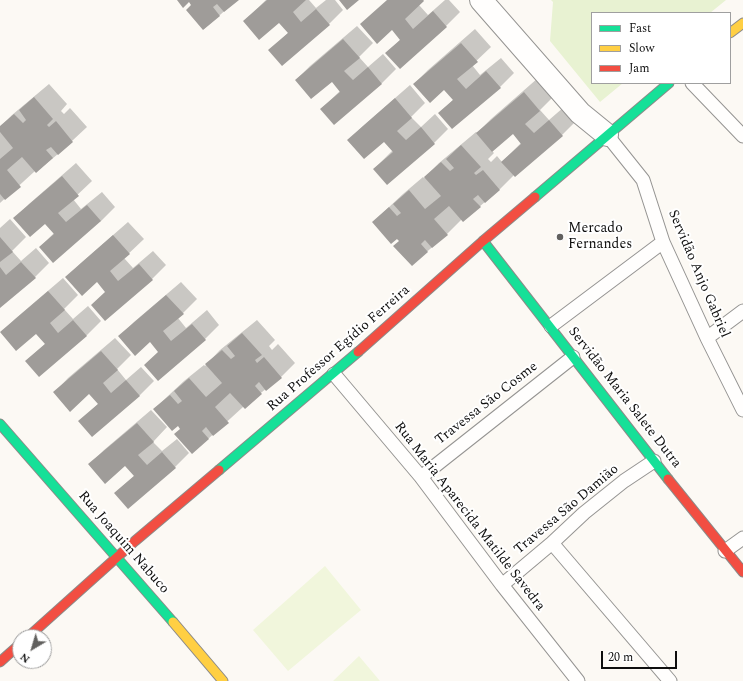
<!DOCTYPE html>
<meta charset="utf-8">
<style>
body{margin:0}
#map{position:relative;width:743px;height:681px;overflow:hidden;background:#fcf9f4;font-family:Spectral,serif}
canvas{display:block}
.legend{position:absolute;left:591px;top:12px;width:140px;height:72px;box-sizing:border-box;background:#fff;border:1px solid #9f9f9f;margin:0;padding:5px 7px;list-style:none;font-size:12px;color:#0e0e0e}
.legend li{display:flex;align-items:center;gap:8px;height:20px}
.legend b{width:20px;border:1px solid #9f9f9f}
.north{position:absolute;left:12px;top:629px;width:40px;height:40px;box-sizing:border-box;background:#fff;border:1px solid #9f9f9f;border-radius:50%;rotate:218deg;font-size:11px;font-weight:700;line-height:16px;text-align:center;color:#0e0e0e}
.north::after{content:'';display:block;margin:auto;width:14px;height:18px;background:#61605e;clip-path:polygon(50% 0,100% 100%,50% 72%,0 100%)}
.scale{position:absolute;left:601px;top:651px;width:76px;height:18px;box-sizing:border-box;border:2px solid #0e0e0e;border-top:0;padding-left:5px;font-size:12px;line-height:14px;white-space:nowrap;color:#0e0e0e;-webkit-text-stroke:3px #fff;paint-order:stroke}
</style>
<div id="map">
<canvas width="743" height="681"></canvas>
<ul class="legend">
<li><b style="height:5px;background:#16e098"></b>Fast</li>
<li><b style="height:5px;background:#ffcf43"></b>Slow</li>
<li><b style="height:5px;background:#f24e42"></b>Jam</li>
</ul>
<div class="north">N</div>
<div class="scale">20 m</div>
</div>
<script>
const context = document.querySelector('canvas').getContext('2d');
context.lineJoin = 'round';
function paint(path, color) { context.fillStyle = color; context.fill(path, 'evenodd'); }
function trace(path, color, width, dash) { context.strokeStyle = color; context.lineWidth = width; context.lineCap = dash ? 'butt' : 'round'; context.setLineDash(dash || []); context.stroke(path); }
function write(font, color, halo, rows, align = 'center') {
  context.font = font + ' Spectral,serif'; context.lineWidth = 4; context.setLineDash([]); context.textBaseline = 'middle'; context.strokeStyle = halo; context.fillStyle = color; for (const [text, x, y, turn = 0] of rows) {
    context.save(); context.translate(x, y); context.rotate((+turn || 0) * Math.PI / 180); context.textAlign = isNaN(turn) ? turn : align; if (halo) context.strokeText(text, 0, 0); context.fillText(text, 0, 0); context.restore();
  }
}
paint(new Path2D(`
 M551,0H726L710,13H592V83H623L600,102L550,41L553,2Z`), '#e8f2d2');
paint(new Path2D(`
 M325,566L361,610L288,671L253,630Z
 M359,656L380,681H333Z`), '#f1f6dc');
paint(new Path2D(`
 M178,0H237L204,29L189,1Z
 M266,0H309L316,8L326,0H335L343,10L329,24L282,65L270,50L289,32L279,21H244Z
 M387,0H424L419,5L428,15L445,0H449L460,12L446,26L387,53L401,39Z
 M357,26L373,43L359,57L368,67L383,54L396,69L382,83L334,124L321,109L340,91L332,80H296L310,66Z
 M475,29L491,47L472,65L480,75L501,58L514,73L500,87L439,113L454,99L444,89L414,84L428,70Z
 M538,78L554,96L540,110L549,120L564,107L576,121L562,135L514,175L500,189L464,220L462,219L447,234L412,265L400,241L373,222L403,194L423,177L424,178L439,163L476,132L477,133L491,119ZM513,133L521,143L502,162L497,156L491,162L488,159L494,153L492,151Z
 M49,84L67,104L61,111L64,114L70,108L87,127L58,154L36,172L35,171L0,203V127L12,115Z
 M410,85L425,103L411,117L421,127L435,114L448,129L434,143L374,169L393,150L384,140H349L363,126Z
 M76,163L92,181L73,199L81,209L102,192L115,207L101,221L40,247L54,233L45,222L15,218L29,204Z
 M10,219L26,237L12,251L21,261L36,248L49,263L35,277L0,307V228Z
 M128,222L144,239L124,258L133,268L153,251L166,265L152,279L106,291L97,281L67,277L81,263Z
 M63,278L78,295L64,309L73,319L88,306L101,321L87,335L39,376L26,361L46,343L36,332L1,333L15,319Z
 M181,282L197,299L178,318L186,328L207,310L219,325L205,339L159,351L150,341L120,336L134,322Z
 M257,320L275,340L269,346L272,350L278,344L295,363L281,377L243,407L208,439L181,429L178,425L154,409L184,381L204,365L205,366L220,350Z
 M115,338L131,355L117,369L126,380L141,367L154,381L140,395L92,436L80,421L99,403L90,393H54L68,378Z
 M151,410L167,427L153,442L162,451L177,439L189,453L175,467L115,493L135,475L125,465L90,464L104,450Z`), '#0003');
paint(new Path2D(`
 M177,0H239L224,12L217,4L213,7L220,16L203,30L186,10L191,5L189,2L183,8Z
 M267,0H306L293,12L301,22L316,9L330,25L282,66L268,50L288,33L279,23L259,40L243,21Z
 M339,0H359L347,10Z
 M387,0H423L424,1L405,19L413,29L433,11L447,27L400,69L385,53L400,40L392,30L377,44L360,24Z
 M343,39L360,58L344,71L353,80L368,67L382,84L334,125L320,109L340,92L332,82L311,99L295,80Z
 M461,43L478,62L457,79L466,89L486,71L501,88L452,129L438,113L453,100L444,90L430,103L413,84Z
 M524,92L540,111L525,124L534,133L549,120L563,136L515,177L501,162L521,144L513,134L492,152L476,133Z
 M34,97L53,119L47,125L49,127L56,121L73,142L58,155L51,147L46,150L53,158L36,173L22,157L7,170L21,187L5,200L0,194V159L13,148L0,132V126L14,114L23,123L26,120L19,110Z
 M395,98L412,118L397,131L406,140L421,127L435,144L387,185L373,169L393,152L384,142L364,159L347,140Z
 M461,145L481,167L474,173L476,175L483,170L500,190L485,203L478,195L473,199L481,207L463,222L449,206L434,219L448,235L432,248L425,240L421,244L428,252L412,266L393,246L399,241L397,239L391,244L372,222L389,207L397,216L401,213L393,204L409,190L425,209L441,196L424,177L441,162L450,171L454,168L446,159Z
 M62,176L79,196L58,213L66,222L87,205L101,221L53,263L39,247L54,234L45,224L30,237L13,218Z
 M113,235L130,254L110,271L118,281L139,264L153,280L105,321L91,305L105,292L97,282L82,296L65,277Z
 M0,237L13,252L0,262Z
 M21,262L36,278L0,308V267L6,275Z
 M48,291L65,310L50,323L58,333L73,320L87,336L39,377L25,361L45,344L36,334L16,351L0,332Z
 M166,295L184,314L163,331L171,341L192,324L206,340L158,381L144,365L158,352L150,342L135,356L118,336Z
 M242,333L262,355L255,360L257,363L264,357L282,378L266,391L259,382L255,386L262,394L245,409L230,393L215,407L229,423L213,436L206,427L202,431L209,439L192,454L174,434L180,429L178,426L172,431L153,409L170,395L178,404L182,401L174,391L189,378L206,397L222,383L205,364L222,350L231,359L235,356L227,346Z
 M101,351L118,370L103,383L111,393L126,380L140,396L92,437L78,421L98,404L89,394L70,412L53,392Z
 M137,423L154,442L138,455L147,465L162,452L176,468L128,509L114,493L134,476L125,466L105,484L88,464Z`), '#9f9c99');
const lane = new Path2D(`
 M692,83L743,136
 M607,135L643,180L663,242L707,338L743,410
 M551,326L663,242
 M707,338L743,311
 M334,374L421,477L502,585L578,681
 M421,477L573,357
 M552,543L670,681
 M725,551L743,538
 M502,585L552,543L584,513L624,481L654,461`);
const street = new Path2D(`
 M481,0L580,113L607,135`);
const fast = new Path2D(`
 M535,197L669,83
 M483,241L668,479
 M0,424L173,622
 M219,470L358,352`);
const slow = new Path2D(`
 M730,33L743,23
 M173,622L223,681`);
const jam = new Path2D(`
 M358,352L483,241L535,197
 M668,479L743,572
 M28,637L135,541L219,470
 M0,662L20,644`);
trace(lane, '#959492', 15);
trace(street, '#959492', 24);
trace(fast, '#8c8a88', 11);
trace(slow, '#8c8a88', 11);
trace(jam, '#8c8a88', 11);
trace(lane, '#fffefd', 13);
trace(street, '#fffefd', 22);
trace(fast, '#16e098', 9);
trace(slow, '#ffcf43', 9);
trace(jam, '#f24e42', 9);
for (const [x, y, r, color] of [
 [560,237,4,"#61605e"]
]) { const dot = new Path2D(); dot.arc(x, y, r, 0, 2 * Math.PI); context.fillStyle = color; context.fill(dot); trace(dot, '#fff', 1.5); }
write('14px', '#0e0e0e', '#fff', [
 ["Mercado",568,229],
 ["Fernandes",568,245]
], 'left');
write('14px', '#0e0e0e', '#fff', [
 ["Servidão Anjo Gabriel",698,274,67],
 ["Rua Professor Egídio Ferreira",339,349,-41],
 ["Servidão Maria Salete Dutra",624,398,52],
 ["Travessa São Cosme",487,404,-38],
 ["Travessa São Damião",567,510,-40],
 ["Rua Maria Aparecida Matilde Savedra",469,517,52],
 ["Rua Joaquim Nabuco",123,543,49]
]);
</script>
